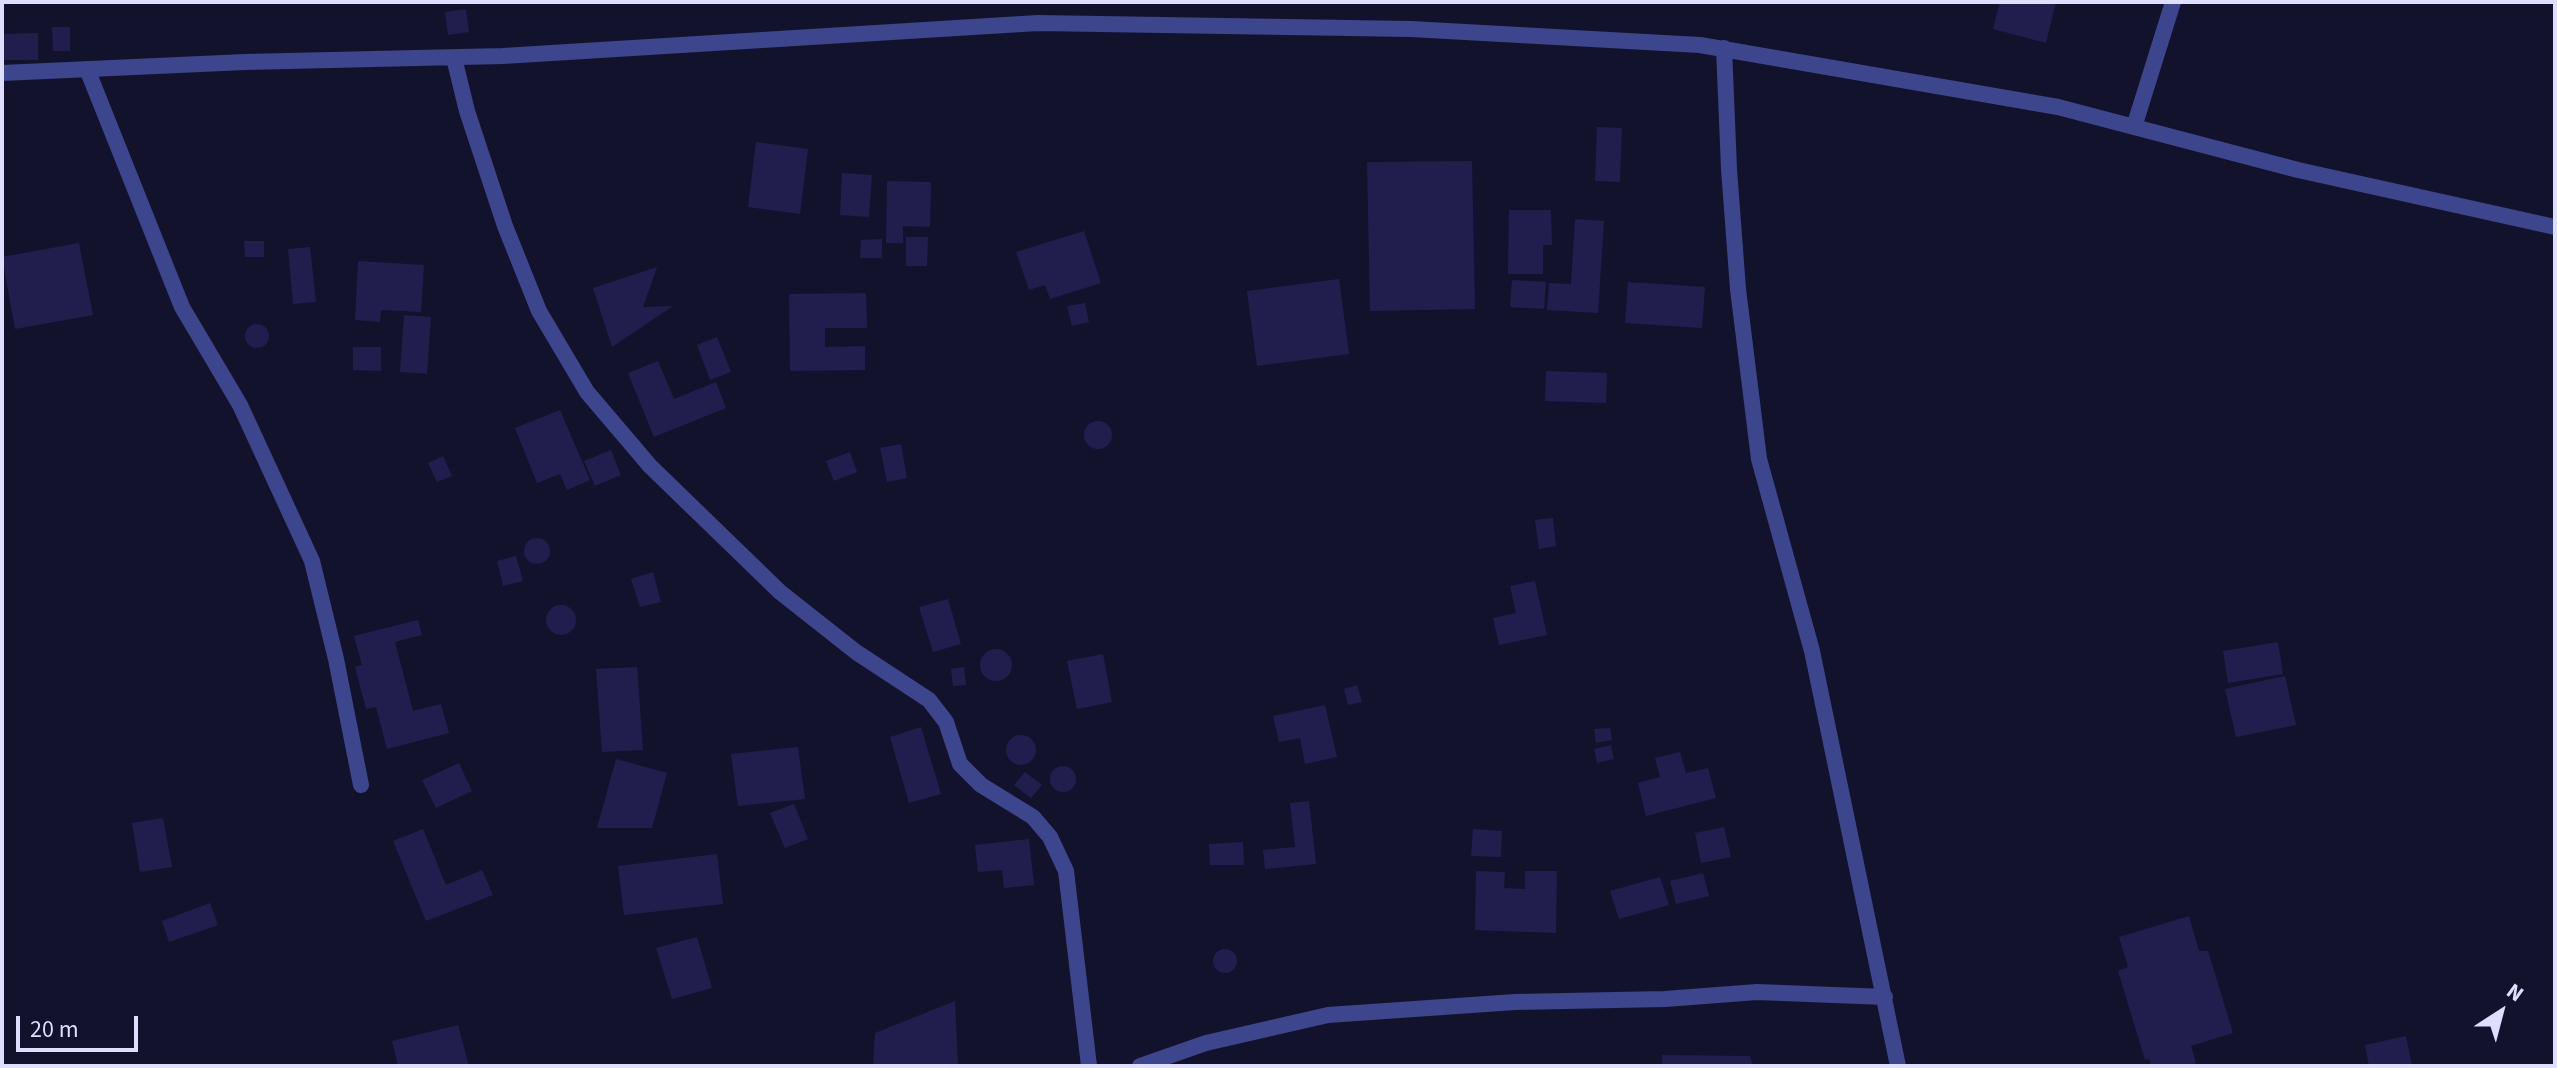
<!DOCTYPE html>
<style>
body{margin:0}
#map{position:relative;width:2557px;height:1068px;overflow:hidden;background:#13122d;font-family:"Source Sans 3",sans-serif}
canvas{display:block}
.frame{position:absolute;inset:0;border:4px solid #dedfff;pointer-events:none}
.north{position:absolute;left:2461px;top:972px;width:80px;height:80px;-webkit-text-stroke:6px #13122d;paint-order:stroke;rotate:36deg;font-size:22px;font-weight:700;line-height:32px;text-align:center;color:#dedfff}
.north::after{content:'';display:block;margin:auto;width:28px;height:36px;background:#dedfff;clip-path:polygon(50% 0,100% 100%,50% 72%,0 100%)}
.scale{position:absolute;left:16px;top:1016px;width:122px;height:36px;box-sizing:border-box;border:4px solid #dedfff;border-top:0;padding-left:10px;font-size:24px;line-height:28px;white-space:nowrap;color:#dedfff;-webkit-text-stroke:6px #13122d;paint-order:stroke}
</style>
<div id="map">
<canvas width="2557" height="1068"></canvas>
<div class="frame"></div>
<div class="north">N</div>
<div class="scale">20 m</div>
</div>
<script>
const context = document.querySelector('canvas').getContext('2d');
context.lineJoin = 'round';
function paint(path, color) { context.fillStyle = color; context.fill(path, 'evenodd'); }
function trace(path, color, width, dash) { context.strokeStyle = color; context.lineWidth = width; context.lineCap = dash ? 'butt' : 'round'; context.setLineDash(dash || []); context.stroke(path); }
paint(new Path2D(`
 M2000,2H2056L2046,43L1993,29Z
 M466,9L469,32L448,35L445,12Z
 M52,27H70V51H53Z
 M38,33V60H2V34Z
 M1597,127L1622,128L1620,182L1595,181Z
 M756,142L808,149L800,214L748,207Z
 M1472,161L1475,309L1370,311L1367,162Z
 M842,173L872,175L869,217L840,215Z
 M887,181L931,182L930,227L903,226V243H886Z
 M1509,210H1551L1552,245H1543V274H1508Z
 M1575,219L1604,221L1598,313L1547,310L1549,283L1571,284Z
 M1084,231L1101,283L1050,299L1045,285L1029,290L1016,252Z
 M906,237H928L927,266H906Z
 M882,239V258H860L861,240Z
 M244,241H264V257H245Z
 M79,243L93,315L15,329L2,257Z
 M310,247L316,302L293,304L288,249Z
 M358,261L424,265L421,312L381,310L380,322L355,320Z
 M657,267L643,307L673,306L612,347L593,288Z
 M1339,279L1349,354L1257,366L1247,291Z
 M1512,280L1546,282L1544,309L1510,307Z
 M1628,282L1705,287L1702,328L1625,323Z
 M866,293L867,328H825V347L865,346V370L790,371L789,294Z
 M1085,303L1089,322L1072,326L1067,306Z
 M404,315L431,317L427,374L400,372Z
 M245 336a12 12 0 1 1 24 0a12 12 0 1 1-24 0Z
 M717,337L731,372L710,380L697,345Z
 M353,347H381V371L353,370Z
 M658,361L674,399L716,382L726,408L654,437L628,373Z
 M1546,371L1607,373L1606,403L1545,401Z
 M560,410L590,480L567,490L560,474L537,483L515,428Z
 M1084 435a14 14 0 1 1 28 0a14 14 0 1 1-28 0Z
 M901,444L907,478L887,482L880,448Z
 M611,450L621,475L595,486L584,461Z
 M850,452L857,472L834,481L826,461Z
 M443,456L452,476L437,482L428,463Z
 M1553,518L1556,546L1539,549L1535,520Z
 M524 551a13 13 0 1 1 26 0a13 13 0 1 1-26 0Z
 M516,556L523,581L503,586L497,561Z
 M653,572L661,602L640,607L631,579Z
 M1535,581L1547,635L1499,645L1493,618L1516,613L1510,586Z
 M948,599L961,644L933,652L919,607Z
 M546 620a15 15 0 1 1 30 0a15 15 0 1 1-30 0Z
 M418,620L422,635L395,642L413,711L441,704L449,733L387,749L376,707L366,709L355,667L362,665L354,636Z
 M2278,642L2283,674L2228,683L2223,651Z
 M980 665a16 16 0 1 1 32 0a16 16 0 1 1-32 0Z
 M1103,654L1112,702L1077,709L1067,661Z
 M637,667L643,750L602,752L596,669Z
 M964,667L966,685L953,686L951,669Z
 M2285,676L2296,725L2236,737L2225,689Z
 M1357,685L1362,702L1348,705L1344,689Z
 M1325,705L1337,757L1305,764L1300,738L1279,742L1273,716Z
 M921,727L941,794L909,803L890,737Z
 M1610,728L1612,740L1596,743L1594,729Z
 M1006 750a15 15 0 1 1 30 0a15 15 0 1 1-30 0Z
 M1611,745L1614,759L1597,763L1594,749Z
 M798,747L805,799L738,806L731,754Z
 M1680,752L1686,773L1708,768L1716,798L1646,816L1638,783L1660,777L1655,758Z
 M616,759L667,773L652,828H597Z
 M459,763L472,791L436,808L422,780Z
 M1050 779a13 13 0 1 1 26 0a13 13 0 1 1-26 0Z
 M1025,772L1042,785L1031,798L1014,785Z
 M1309,801L1316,864L1265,869L1263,850L1295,847L1290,803Z
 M794,804L808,839L785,848L770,813Z
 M163,818L172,867L140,872L132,823Z
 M1724,827L1731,857L1701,863L1695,833Z
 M423,829L446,885L482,870L493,895L426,921L393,841Z
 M1473,829L1502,831L1501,857L1471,856Z
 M1029,839L1034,885L1004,888L1002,870L978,872L975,845Z
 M1243,842L1244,865H1210L1209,844Z
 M717,854L723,904L624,915L618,866Z
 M1476,871L1505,872L1504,888L1525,889V871H1557L1556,933L1475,930Z
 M1703,873L1709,896L1676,904L1670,881Z
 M1660,877L1669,905L1619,919L1610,891Z
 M210,903L218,925L169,942L162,921Z
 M2189,916L2199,951H2208L2233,1033L2191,1046L2196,1063L2186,1066H2151L2149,1059L2145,1060L2118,971L2128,967L2119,937Z
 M697,937L712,988L672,999L656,948Z
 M1213 961a12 12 0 1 1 24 0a12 12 0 1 1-24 0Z
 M955,1001L958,1066H873L875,1033Z
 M458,1025L469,1066H398L392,1041Z
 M2406,1036L2412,1066H2369L2365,1045Z
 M1662,1055L1750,1056L1753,1066H1662Z`), '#211e4e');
trace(new Path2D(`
 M1724,48L1729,169L1738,289L1759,459L1812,651L1898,1066
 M454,58L467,111L505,226L539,311L587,392L650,466L780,592L856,652L929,700L946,722L960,764L981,785L1033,817L1050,837L1066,871L1089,1066
 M87,69L182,307L240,405L312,561L336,659L361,785
 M2,73L245,62L503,56L1038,23L1411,29L1700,45L2058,107L2298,170L2555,227
 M2134,127L2173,2
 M1140,1066L1206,1043L1328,1015L1515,1002L1665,999L1757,992L1885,997`), '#3d458c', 16);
</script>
